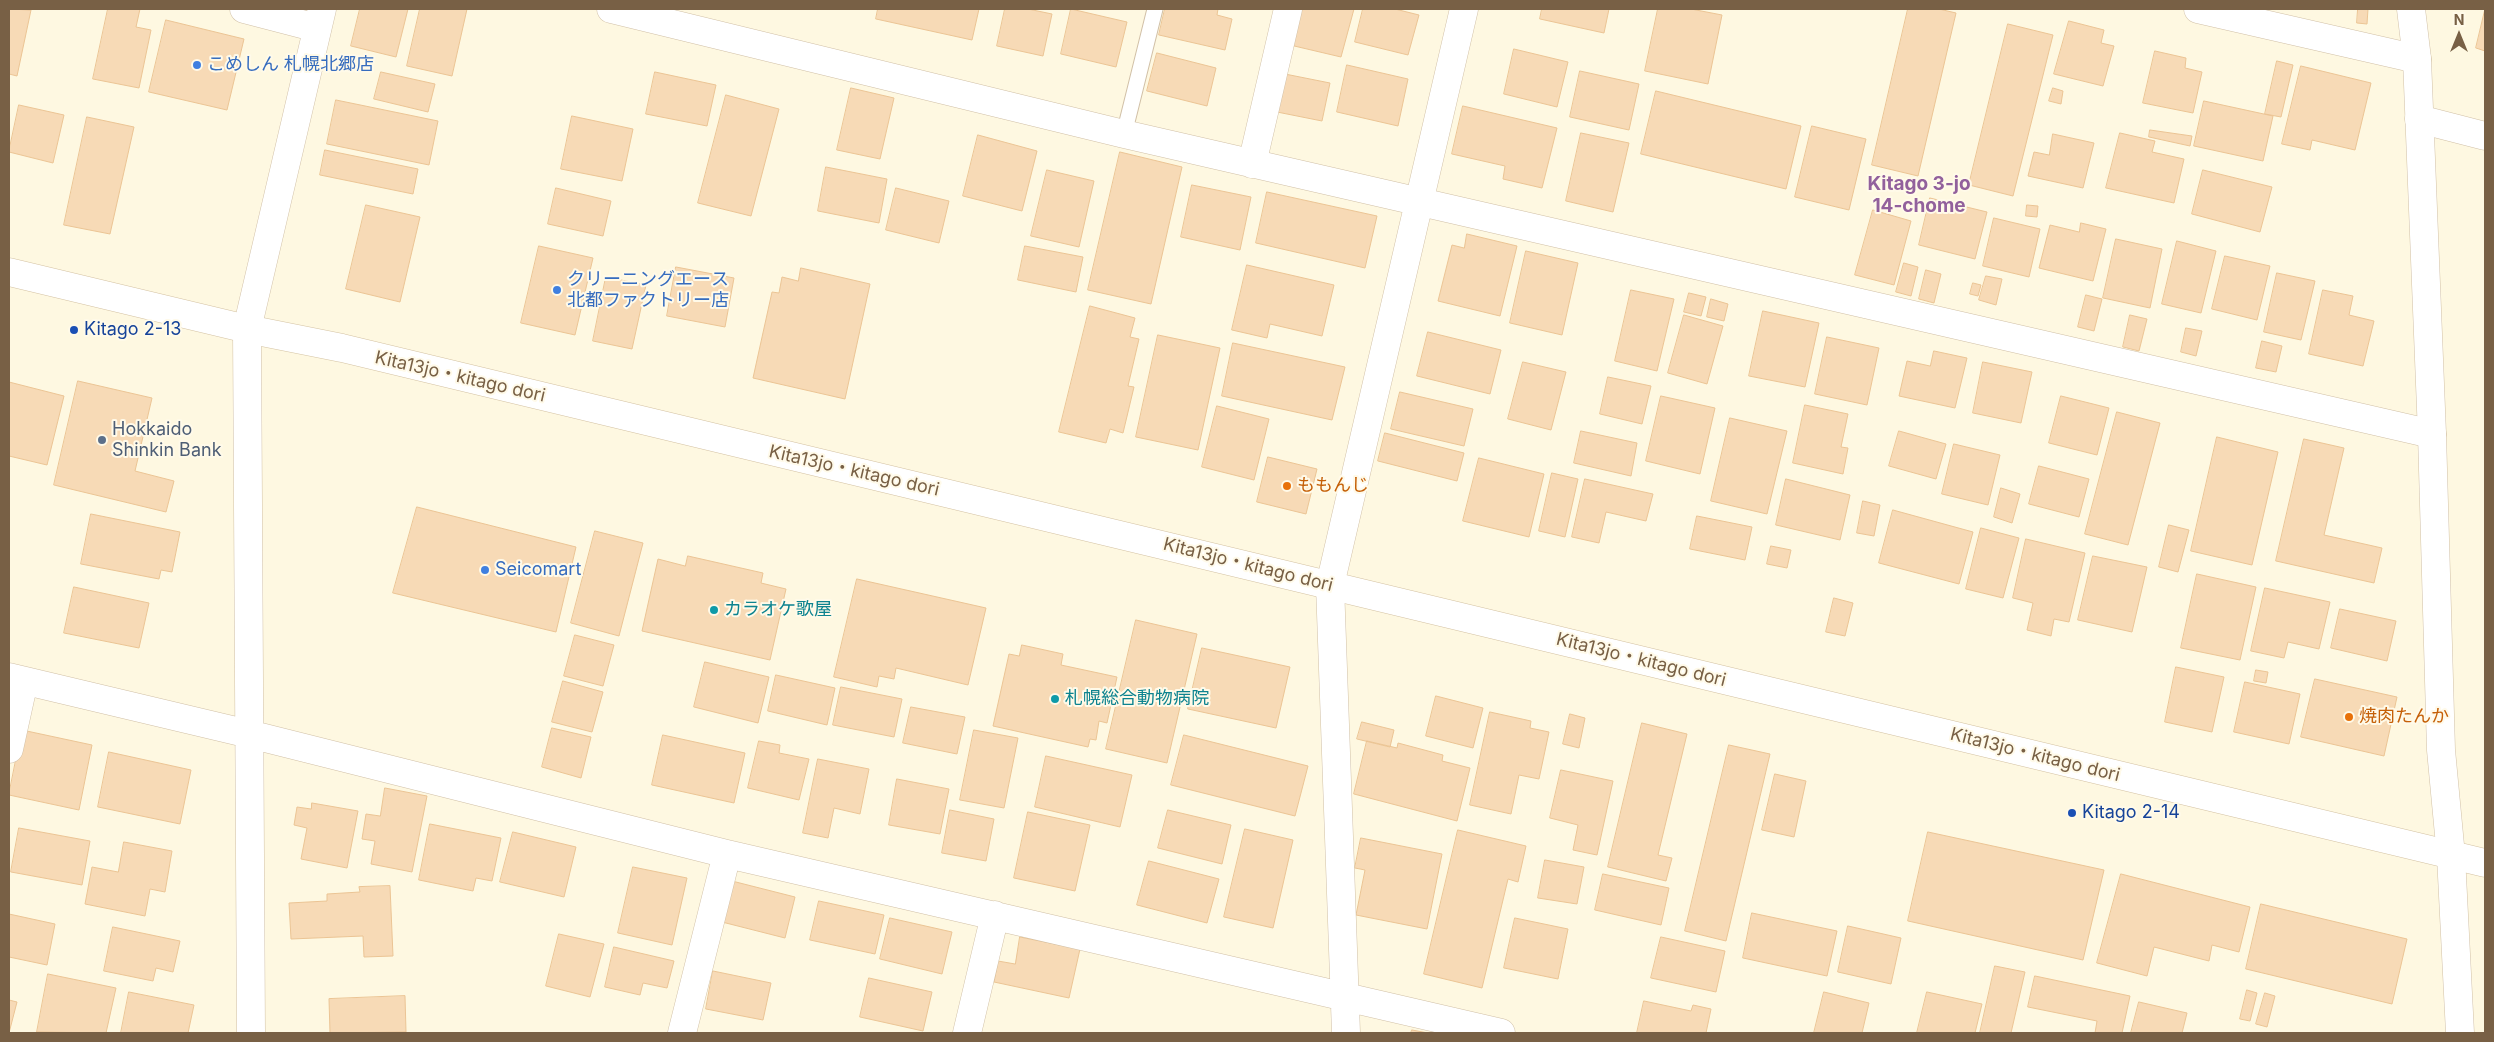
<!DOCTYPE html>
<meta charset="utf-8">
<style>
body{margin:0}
#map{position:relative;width:2494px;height:1042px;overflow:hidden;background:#fef8e1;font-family:Inter,sans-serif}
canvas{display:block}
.frame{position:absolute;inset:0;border:10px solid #786045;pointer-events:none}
.north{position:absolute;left:2434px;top:10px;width:50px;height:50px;-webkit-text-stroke:4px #fffae9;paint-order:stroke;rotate:0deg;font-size:14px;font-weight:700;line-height:20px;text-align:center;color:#786045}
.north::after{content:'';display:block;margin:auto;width:18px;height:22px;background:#786045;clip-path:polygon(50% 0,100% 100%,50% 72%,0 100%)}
</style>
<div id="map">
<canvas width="2494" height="1042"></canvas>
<div class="frame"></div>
<div class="north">N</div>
</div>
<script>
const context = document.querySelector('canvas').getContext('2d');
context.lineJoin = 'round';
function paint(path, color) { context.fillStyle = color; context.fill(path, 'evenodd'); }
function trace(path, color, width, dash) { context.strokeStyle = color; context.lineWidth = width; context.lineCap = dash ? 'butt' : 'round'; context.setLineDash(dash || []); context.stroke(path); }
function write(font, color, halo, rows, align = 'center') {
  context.font = font + ' Inter,"Noto Sans JP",sans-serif'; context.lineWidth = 4; context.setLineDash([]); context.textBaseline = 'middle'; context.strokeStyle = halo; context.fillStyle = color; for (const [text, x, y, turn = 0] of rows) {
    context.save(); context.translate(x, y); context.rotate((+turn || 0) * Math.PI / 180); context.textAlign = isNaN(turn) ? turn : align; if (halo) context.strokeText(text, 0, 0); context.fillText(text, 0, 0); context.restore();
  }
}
const building = new Path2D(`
 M9,9L31,10L17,76L9,74Z
 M108,9H140L136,27L151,30L139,88L93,79Z
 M360,9H408L396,57L351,46Z
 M420,9H467L452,76L407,66Z
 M878,9H979L972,40L876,19Z
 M1005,9H1028L1052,14L1043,56L997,46Z
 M1071,9L1127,22L1116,67L1061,54Z
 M1165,9H1218L1217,15L1232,19L1225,50L1159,35Z
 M1299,9H1354L1341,57L1290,45Z
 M1363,9H1395L1419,15L1408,55L1355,42Z
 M1542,9H1609L1604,33L1540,19Z
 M1658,9H1691L1722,15L1708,84L1645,71Z
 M1908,9H1939L1956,13L1918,176L1872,165Z
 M2358,9H2368L2367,24L2357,23Z
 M2485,9V51L2476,48Z
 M166,20L244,39L227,110L149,92Z
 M2069,21L2104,30L2101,43L2114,46L2103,86L2054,74Z
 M2008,24L2053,35L2013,196L1969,185Z
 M1514,49L1568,62L1557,107L1504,94Z
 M2155,51L2186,58L2185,68L2202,72L2193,113L2143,103Z
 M1157,53L1216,68L1207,106L1147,91Z
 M2277,61L2293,65L2281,117L2265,114Z
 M1347,65L1408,79L1398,126L1337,112Z
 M2301,66L2371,83L2355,150L2312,140L2310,150L2282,144Z
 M1580,71L1639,84L1629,130L1570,117Z
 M381,72L435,84L428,112L374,99Z
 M655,72L716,85L707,126L646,114Z
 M1280,73L1330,83L1322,121L1272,111Z
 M851,88L894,98L880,159L837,150Z
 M2053,88L2063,91L2061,104L2049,101Z
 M1656,91L1801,126L1786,189L1641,154Z
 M726,95L779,109L751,216L698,203Z
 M336,100L438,121L429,165L327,144Z
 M2204,101L2273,116L2263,161L2194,146Z
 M19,105L64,115L53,163L9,152Z
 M1463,106L1557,128L1542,188L1503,179L1505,166L1452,154Z
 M572,116L633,129L622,181L561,169Z
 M87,117L134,127L110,234L64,225Z
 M1812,126L1866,139L1849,210L1795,197Z
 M2150,130L2192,136L2190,146L2149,137Z
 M1581,133L1629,143L1613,212L1566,201Z
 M2120,133L2155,141L2152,152L2184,159L2174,203L2106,188Z
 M2053,134L2094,143L2083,188L2028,176L2034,152L2049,155Z
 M978,135L1037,151L1022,211L963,196Z
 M325,150L418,169L413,194L320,175Z
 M1120,152L1182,167L1151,304L1088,290Z
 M826,167L887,179L879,223L818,211Z
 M1047,170L1094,181L1079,247L1031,236Z
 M2203,170L2272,187L2260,232L2192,214Z
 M1192,185L1251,197L1240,250L1181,237Z
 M556,188L611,201L603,236L548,224Z
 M896,188L949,201L939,243L886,230Z
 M1267,192L1377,216L1365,268L1256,243Z
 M1930,198L1987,212L1975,259L1919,245Z
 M366,205L420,217L400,302L346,289Z
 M2027,205L2038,206L2037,217L2026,216Z
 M1873,210L1911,221L1894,285L1855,275Z
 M1994,218L2040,229L2029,277L1983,266Z
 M2081,223L2106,229L2093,281L2039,268L2050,225L2079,232Z
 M1467,234L1517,246L1500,316L1438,301L1452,245L1464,248Z
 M2116,239L2162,249L2150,308L2103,298Z
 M2177,241L2216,251L2201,313L2162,304Z
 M539,246L593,258L575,335L521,323Z
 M1025,246L1083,257L1076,292L1018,280Z
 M1526,251L1578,263L1562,335L1510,323Z
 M2225,256L2270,266L2257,320L2212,309Z
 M1904,263L1918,267L1911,296L1896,292Z
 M1247,265L1334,285L1322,336L1270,324L1267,338L1232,330Z
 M676,267L734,278L725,327L667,316Z
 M801,268L870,284L845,399L753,378L772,292L779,293L782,277L798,281Z
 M1926,270L1941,274L1934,303L1919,299Z
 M2277,273L2315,281L2301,340L2264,332Z
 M1986,276L2002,279L1996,305L1979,300Z
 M606,277L646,285L632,349L593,341Z
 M1973,283L1981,285L1978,296L1970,294Z
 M1631,290L1674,299L1657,371L1615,361Z
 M2323,290L2353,296L2349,315L2374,321L2363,366L2309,354Z
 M1689,293L1706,297L1701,316L1684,312Z
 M2086,295L2102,299L2094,331L2078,327Z
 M1711,299L1728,304L1724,321L1707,317Z
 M1090,306L1135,318L1130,337L1139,339L1128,386L1134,387L1123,433L1110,429L1106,443L1059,432Z
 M1763,311L1819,323L1805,387L1749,376Z
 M1684,315L1723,326L1707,384L1668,373Z
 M2130,315L2147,319L2139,351L2123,347Z
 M2186,328L2202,331L2196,356L2181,352Z
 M1428,332L1501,350L1490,394L1417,376Z
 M1158,335L1220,348L1198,450L1136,437Z
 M1827,337L1879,348L1867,405L1815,394Z
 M2262,341L2282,346L2276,372L2256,368Z
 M1233,343L1345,367L1332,420L1222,396Z
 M1934,351L1967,358L1955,408L1899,396L1907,361L1930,366Z
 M1523,362L1566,372L1551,430L1508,419Z
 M1983,362L2032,372L2021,423L1973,413Z
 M1608,377L1651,386L1642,424L1600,414Z
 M78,381L152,398L135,471L174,481L166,512L54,485Z
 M9,382L64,396L47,465L9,456Z
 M1400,392L1473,409L1464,446L1391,429Z
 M1661,396L1715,408L1700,474L1646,461Z
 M2061,396L2109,408L2097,455L2049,443Z
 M1805,405L1848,414L1841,447L1848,448L1843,474L1793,463Z
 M1217,406L1269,419L1254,480L1202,467Z
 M2117,412L2160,423L2128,545L2085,534Z
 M1730,418L1787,431L1767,514L1711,501Z
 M1581,431L1637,443L1631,476L1574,463Z
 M1899,431L1946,444L1936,479L1889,466Z
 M1385,433L1464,453L1457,481L1378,461Z
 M2217,437L2278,452L2252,565L2191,551Z
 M2304,439L2344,448L2324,535L2382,548L2374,583L2276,561Z
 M1954,444L2000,455L1988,505L1942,494Z
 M1268,457L1317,469L1306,514L1257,502Z
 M1479,458L1544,474L1529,537L1463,521Z
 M2039,466L2089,479L2079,517L2029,504Z
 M1552,473L1578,479L1565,537L1539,531Z
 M1585,479L1653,494L1646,521L1606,512L1599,543L1572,537Z
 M1786,479L1850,495L1840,540L1776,525Z
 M2001,488L2020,494L2012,523L1994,517Z
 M1863,501L1880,505L1874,536L1857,533Z
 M417,507L576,547L556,632L393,593Z
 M1893,510L1973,532L1959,584L1879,563Z
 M91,514L180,532L172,572L161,570L159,579L81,564Z
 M1697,516L1752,527L1745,560L1690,549Z
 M2169,525L2189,530L2178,572L2159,567Z
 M1981,528L2019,538L2003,598L1966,589Z
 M595,531L643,543L619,636L571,623Z
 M2026,539L2085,553L2069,622L2054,619L2051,636L2027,630L2033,603L2013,598Z
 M1771,546L1791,550L1787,568L1767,564Z
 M688,556L763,573L761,583L786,589L770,660L642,631L658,559L685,566Z
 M2093,556L2147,567L2132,632L2078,620Z
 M2197,574L2256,587L2240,660L2181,648Z
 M857,579L986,608L968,685L896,668L894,679L879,676L877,687L834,677Z
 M74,587L149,603L139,648L64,633Z
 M2265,588L2330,602L2319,649L2288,642L2284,658L2251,651Z
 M1834,598L1853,603L1845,636L1826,632Z
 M2340,609L2396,621L2387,661L2331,648Z
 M1136,620L1197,634L1167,763L1106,749Z
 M575,635L614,645L603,686L564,676Z
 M1022,645L1063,654L1061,665L1117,677L1107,723L1099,721L1096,740L1090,739L1088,747L993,726L1009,654L1019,656Z
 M1202,648L1290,667L1276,728L1188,709Z
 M705,662L769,677L758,723L694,707Z
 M2176,667L2224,677L2212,732L2165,722Z
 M2256,670L2268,672L2266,683L2254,681Z
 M776,675L835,688L827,725L768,711Z
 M2315,679L2397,697L2384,756L2301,737Z
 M563,681L603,692L592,732L552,722Z
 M2245,682L2300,694L2289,744L2234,732Z
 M841,687L902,699L894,737L833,725Z
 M1436,696L1483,708L1473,748L1426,736Z
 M911,707L965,717L957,754L903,743Z
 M1490,712L1531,721L1530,728L1549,732L1539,779L1519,775L1511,814L1470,805Z
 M1570,714L1585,718L1579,748L1563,744Z
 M1362,722L1394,730L1390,747L1357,739Z
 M1642,723L1687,734L1658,855L1672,858L1666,881L1608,867Z
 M552,728L591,737L581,778L542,767Z
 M22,730L92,745L79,810L9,795Z
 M974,730L1018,738L1004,808L960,800Z
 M663,735L745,753L734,803L652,785Z
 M1184,735L1308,766L1295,816L1171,785Z
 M759,741L780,745L779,753L809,759L799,800L748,788Z
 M1367,741L1397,748L1398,743L1443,755L1442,761L1470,768L1457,821L1354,794Z
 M1729,745L1770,754L1726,941L1685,931Z
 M109,752L191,770L180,824L98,807Z
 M1046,756L1132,775L1120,827L1035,807Z
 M818,759L869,769L860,814L834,808L828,838L803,833Z
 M1561,770L1613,781L1597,855L1573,850L1578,825L1550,818Z
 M1775,774L1806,781L1794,837L1762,830Z
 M897,779L949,789L940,834L889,825Z
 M385,788L427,796L412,872L371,864L375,841L362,839L366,814L380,816Z
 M312,803L358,811L347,868L301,859L307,828L294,825L297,807L311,809Z
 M950,810L994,819L986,861L942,853Z
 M1168,810L1231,825L1222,864L1158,848Z
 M1028,812L1090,825L1075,891L1014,878Z
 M430,824L501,838L492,881L476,878L473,891L419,880Z
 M19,828L90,841L82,885L11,872Z
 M1245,829L1293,840L1273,928L1224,917Z
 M1458,830L1526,846L1518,882L1508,879L1482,988L1424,974Z
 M513,832L576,847L564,897L500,882Z
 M1928,832L2104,870L2083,960L1908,921Z
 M1361,838L1442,854L1427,929L1356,915L1365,870L1355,868Z
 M124,842L172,851L165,892L150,889L145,916L85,904L92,867L118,872Z
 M1545,860L1584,867L1577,904L1538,898Z
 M1149,861L1219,879L1207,923L1137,905Z
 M633,867L687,878L672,945L618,933Z
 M1603,874L1669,888L1661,925L1595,910Z
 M2121,874L2250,907L2239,952L2212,945L2209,961L2154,947L2147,976L2097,963Z
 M728,880L795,897L785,938L718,921Z
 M390,886L393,956L364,957L363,936L291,939L289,903L327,901V894L360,892L359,887Z
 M819,901L884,915L875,954L810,940Z
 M2261,904L2407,939L2392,1004L2246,969Z
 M1752,913L1837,931L1827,976L1743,958Z
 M9,914L55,924L47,965L9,957Z
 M890,918L952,932L942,974L880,959Z
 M1515,918L1568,929L1558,979L1504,968Z
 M1848,926L1901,938L1891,984L1838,972Z
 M113,927L180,941L173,972L156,968L153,981L104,971Z
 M559,934L604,944L590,997L546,986Z
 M1020,937L1080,949L1069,998L994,982L998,961L1015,964Z
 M1661,937L1725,951L1716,992L1651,978Z
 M614,947L674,961L667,988L643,983L640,995L605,987Z
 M1995,966L2025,972L2011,1033H1980Z
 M713,971L771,983L763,1020L706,1009Z
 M48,974L116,988L106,1033L37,1032Z
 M2035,976L2130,996L2122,1033H2095L2097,1021L2028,1007Z
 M869,978L932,992L923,1031L860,1017Z
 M2247,990L2257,993L2250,1021L2240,1019Z
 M129,992L194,1005L188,1033H121Z
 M1824,992L1869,1003L1862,1033H1814Z
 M1927,992L1982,1004L1975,1033H1917Z
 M2265,993L2275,996L2267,1027L2256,1024Z
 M405,996L406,1032L330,1033L329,999Z
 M9,1000L17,1002L9,1033Z
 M1644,1001L1691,1011L1693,1005L1711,1009L1706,1033H1637Z
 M2139,1002L2187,1013L2182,1033H2131Z
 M1412,1030L1428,1033H1411Z`);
paint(building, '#f7dab6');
trace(building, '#ebc494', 1);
const service = new Path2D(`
 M1124,134L1155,9`);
const minor = new Path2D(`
 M244,9L317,28
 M611,9L1124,134L2432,434
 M2198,9L2417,59
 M2419,119L2485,136
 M1252,164L1288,9
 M247,329L251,1033
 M9,677L249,734L727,854L1501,1033
 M9,749L24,681
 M682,1033L727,854
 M967,1033L995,915
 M1346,1033L1330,585L1464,9`);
const tertiary = new Path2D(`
 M2411,9L2417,59L2432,434L2441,750L2451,856L2460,1033
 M247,329L322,9`);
const secondary = new Path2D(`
 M9,272L247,329L342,348L2485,863`);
trace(service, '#d1c0a7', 17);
trace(minor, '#d1c0a7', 29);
trace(tertiary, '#d1c0a7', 29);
trace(secondary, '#d4c2a3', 29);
trace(service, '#fff', 15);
trace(minor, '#fff', 28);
trace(tertiary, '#fff', 28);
trace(secondary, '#fff', 28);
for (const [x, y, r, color] of [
 [197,65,5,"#3f7fe0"],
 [557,290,5,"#3f7fe0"],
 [74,330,5,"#1a4fb4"],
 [102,440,5,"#5c6f8a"],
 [1287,486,5,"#e8710a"],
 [485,570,5,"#3f7fe0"],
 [714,610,5,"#0f9aa8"],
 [1055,699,5,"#0f9aa8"],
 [2349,717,5,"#e8710a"],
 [2072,813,5,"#1a4fb4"]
]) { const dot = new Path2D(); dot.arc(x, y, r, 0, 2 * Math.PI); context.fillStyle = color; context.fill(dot); trace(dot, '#fffae9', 2); }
write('18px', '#366cbe', '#fffae9', [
 ["こめしん 札幌北郷店",207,65],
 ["クリーニングエース",567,280],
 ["北都ファクトリー店",567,301],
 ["Seicomart",495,570]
], 'left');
write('18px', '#164399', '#fffae9', [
 ["Kitago 2-13",84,330],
 ["Kitago 2-14",2082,813]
], 'left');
write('18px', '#786045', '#fffae9', [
 ["Kita13jo・kitago dori",460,377,13],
 ["Kita13jo・kitago dori",854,471,13],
 ["Kita13jo・kitago dori",1248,565,14],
 ["Kita13jo・kitago dori",1641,660,14],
 ["Kita13jo・kitago dori",2035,755,14]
]);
write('18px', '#4e5e75', '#fffae9', [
 ["Hokkaido",112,430],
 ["Shinkin Bank",112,451]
], 'left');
write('18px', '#c56008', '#fffae9', [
 ["ももんじ",1297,486],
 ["焼肉たんか",2359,717]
], 'left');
write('18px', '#0d838f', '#fffae9', [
 ["カラオケ歌屋",724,610],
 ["札幌総合動物病院",1065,699]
], 'left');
write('bold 19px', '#92609c', '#fffae9', [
 ["Kitago 3-jo",1919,184],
 ["14-chome",1919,206]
]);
</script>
